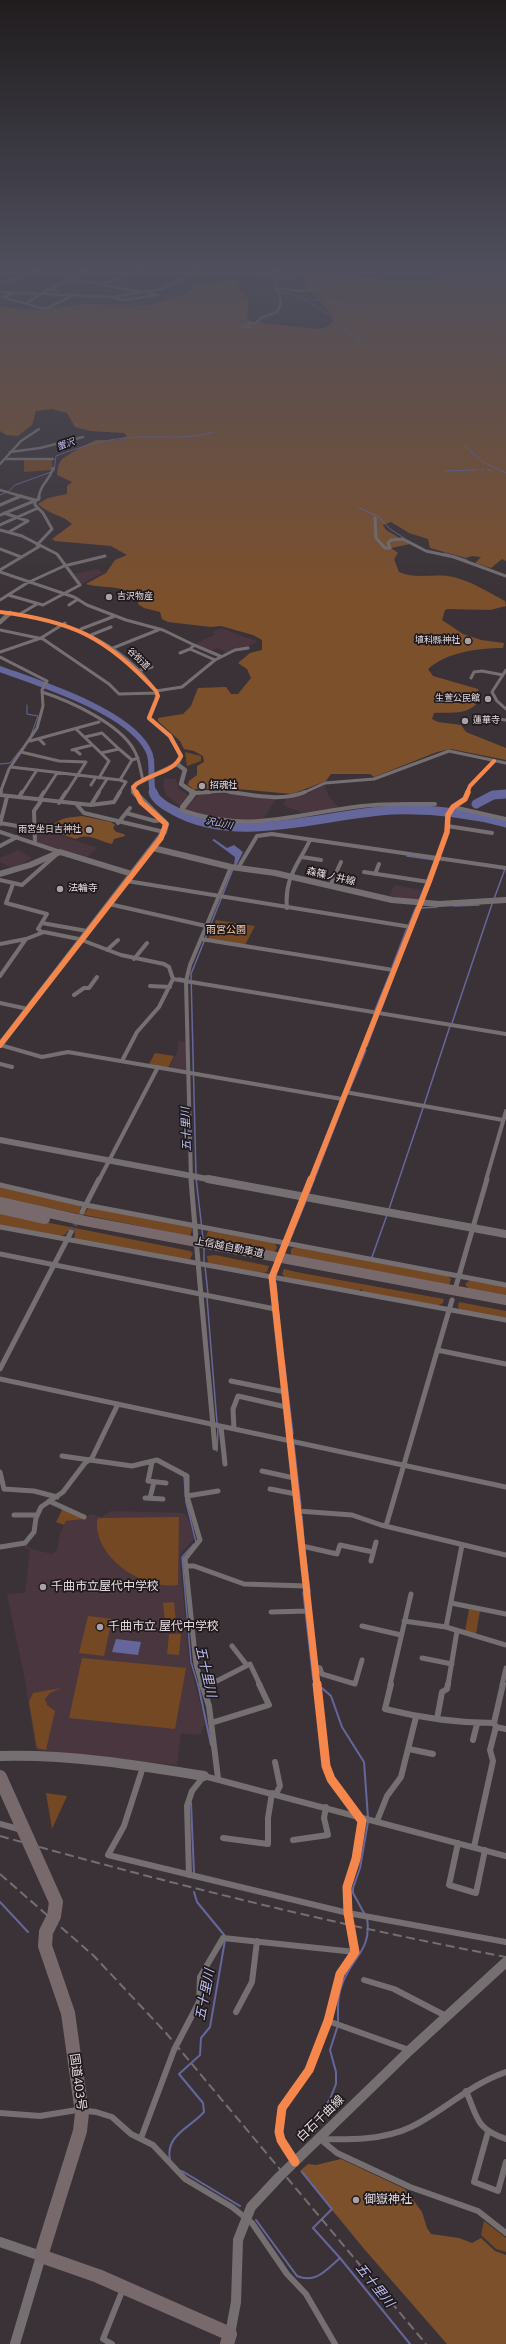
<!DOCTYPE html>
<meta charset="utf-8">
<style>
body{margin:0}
canvas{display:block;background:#3a3236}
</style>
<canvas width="506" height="2344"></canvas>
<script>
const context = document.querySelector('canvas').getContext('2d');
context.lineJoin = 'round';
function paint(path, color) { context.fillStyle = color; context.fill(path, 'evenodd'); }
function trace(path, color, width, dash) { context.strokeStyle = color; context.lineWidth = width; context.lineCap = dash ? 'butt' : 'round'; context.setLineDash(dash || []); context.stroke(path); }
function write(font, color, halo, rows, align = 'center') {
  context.font = font + ' "Nunito Sans","Noto Sans JP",sans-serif'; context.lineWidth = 3.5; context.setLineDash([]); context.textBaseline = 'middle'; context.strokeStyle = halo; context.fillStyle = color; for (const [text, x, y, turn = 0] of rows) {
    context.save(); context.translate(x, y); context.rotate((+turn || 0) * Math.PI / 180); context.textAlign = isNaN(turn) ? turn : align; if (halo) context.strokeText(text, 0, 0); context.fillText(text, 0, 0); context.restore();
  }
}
paint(new Path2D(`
 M98,569L103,573L81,584L74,574Z
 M222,628L244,637L258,641L248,647L227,653L218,648L211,651L195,644L216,634L212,632Z
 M165,778L176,779L178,788L188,795L180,806L166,795L163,785Z
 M325,785L328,795L340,809L300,815L301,812L283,805L287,798L304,795Z
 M214,793H222L276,799L262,821L245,822L202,815L185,809L198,795Z
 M35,829L51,832L97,848L85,859L38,843L35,841Z
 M18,850L32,858L14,869L0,862V858Z
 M394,885L422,890L418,900L389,898Z
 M178,1041L186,1042L187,1069L185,1071L169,1068L177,1053Z
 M111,1511L185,1513L192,1528L194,1539L180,1554L181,1572L189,1661L205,1723L200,1735L181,1733L177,1765L37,1750L35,1746L25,1680L7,1594L25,1593L30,1550L24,1548L26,1545L34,1550L53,1554L57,1550L60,1534L66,1521L84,1519L90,1514L102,1517Z`), '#4a363f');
paint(new Path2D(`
 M24,460H52V470L24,472Z
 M185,752L201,756V761L187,766Z
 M216,920L255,926L245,945L208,939Z
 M155,1053L174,1056L168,1068L149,1064Z
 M0,1187L79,1205L81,1207L79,1212L85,1213L89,1207L193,1226L190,1236L0,1198Z
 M0,1213L190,1251L193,1253L190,1259H184L74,1239L75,1233L67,1231L66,1234L60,1236L0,1225Z
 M208,1231L275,1243L277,1248L274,1252L209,1240L206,1237Z
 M295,1247L448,1276L451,1279L449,1285L291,1255V1249Z
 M215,1255L269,1266L267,1272L262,1273L208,1264L207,1256Z
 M284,1269L296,1272L444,1299L443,1303L437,1306L362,1292L363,1290L360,1289L359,1292L286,1278L282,1274Z
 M470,1280L506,1287V1296L469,1289L465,1284Z
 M459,1302L506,1311V1318L460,1310L458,1307Z
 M63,1508L84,1519L66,1521L64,1525L56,1522Z
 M179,1517L178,1585C143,1590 94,1558 97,1520L99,1518Z
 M174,1602L176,1622L165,1623L163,1603Z
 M469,1609L480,1611L476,1634L465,1631Z
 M88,1616L112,1619L104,1656L79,1653Z
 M169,1634H181L179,1655L167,1654Z
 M82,1658L186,1668L175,1729L69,1718Z
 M61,1688L50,1693L45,1699L47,1705L55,1711L46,1750L37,1748L29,1702L33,1693Z
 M46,1793L67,1796L52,1829Z
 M484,2221L506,2238V2252L496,2249L481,2235Z`), '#744823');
paint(new Path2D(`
 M455,270H506V561L502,559L491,568L475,563L481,557L472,556L466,558L430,548L428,539L409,533L391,522L383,525L386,530L410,544L391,548L398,553L394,559L399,572C415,579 432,574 448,576C468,579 488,592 505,601L506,606L490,610L448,609L445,610L442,620L463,634L481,640L504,643L503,648C478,648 447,652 428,669L433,676L478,689L480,699C470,716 451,712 434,713L432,719L438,722L461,725L466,732L506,748V760L451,749L437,752L374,777L370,774H331L326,781L292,794L227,788L193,789L188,785L189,781L197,775V766L204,762L203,756L194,751L184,749L180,741L158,721V718L183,714L191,706L198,688L226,687L231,694H238L251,678L247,669L238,663L250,653L262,650V640L253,635L221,626L211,627L168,622L162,619L160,612L144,608L138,604L139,599C127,584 102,589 86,584L106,573L115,560L127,555L111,546L55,541L52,539L72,524C62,514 49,515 38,504L48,498L67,494V486L72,482L57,475L58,466L62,459L79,448L96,440H117L127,437L124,433L90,431L75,427L67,413L52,409L36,411L32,425L18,436L6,435L0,431V307L38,310L82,304L150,305L185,294L196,285L237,280L241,291L249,299L247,319L252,322L318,329L325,328L333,322L332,314L305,286V279L321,273C348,274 437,291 455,270Z
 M82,816L111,822L115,825L113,828L116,832L124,834L125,836L114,839L112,844C101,842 88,832 76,839L51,831C53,818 72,817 82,816Z
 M341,2159L405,2189L422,2212L427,2228L431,2234L459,2238L472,2243L481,2238L495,2251L506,2255V2344H447L365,2250L300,2171L308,2164L316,2165Z`), '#7d502c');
paint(new Path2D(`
 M214,839L227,848L234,845L243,852L236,866L234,865L235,857L212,840Z
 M116,1639L141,1642L138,1655L112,1652Z`), '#65669b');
trace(new Path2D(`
 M275,272L280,270
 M269,281L273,280
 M280,292L298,296L343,322
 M304,299L354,305L378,313
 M344,323L346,331L358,339L359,343
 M464,445L483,462L506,473
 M481,470H483
 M488,470H491
 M54,471L56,456C82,446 109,438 137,437C163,436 188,440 214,432
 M445,471L476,470
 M8,492L15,485L51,472
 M0,495L5,493
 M359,508L379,517L390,529L404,538
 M444,553L467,560
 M38,686L40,684
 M27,705V714L38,716L31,735
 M0,764L10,763L22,748`), '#65669b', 1);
trace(new Path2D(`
 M204,824L205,822
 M407,856L435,860L427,880
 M494,899L505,869
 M419,900L426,883
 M454,906L479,905
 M421,908L437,907
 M409,924L416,907
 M392,967L407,928
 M179,978L184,979
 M375,1010L391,971
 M381,1010L393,978
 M452,1023L492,904
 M367,1046L379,1014
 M349,1091L366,1050
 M424,1105L450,1026
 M196,1175L191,974L233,869
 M196,1178L203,1238
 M309,1193L347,1095
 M389,1209L423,1108
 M289,1242L306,1201
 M204,1248V1262
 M372,1257L387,1215
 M205,1266L208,1294
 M276,1283L280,1331
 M207,1298L217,1423
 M284,1360L293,1434
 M294,1445L301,1507
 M217,1451L218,1427
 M184,1476L186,1502L196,1542
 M302,1516L304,1542
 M194,1544L182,1557L191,1662L198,1685
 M305,1551L310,1592
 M303,1592L313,1680`), '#65669b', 1.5);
trace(new Path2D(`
 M198,1684L211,1745
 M322,1688L331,1696L342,1727L364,1762L368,1818
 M191,1803L194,1873
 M194,1892L197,1902L225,1936
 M0,1902L28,1932
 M364,1913L353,1893V1888L360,1868L368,1822
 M338,2022C338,2009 337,1995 343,1982C353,1956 372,1950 367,1918
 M315,2131L312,2127L330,2099L336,2084V2072L330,2050L337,2028
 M170,2160C165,2135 190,2128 204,2112L203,2103L179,2074L200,2055L201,2038L210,2027L225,1940
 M182,2171L240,2206
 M302,2172L332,2209L313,2228L340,2258
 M256,2220L297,2276C316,2284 326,2270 340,2258L410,2344`), '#65669b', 2);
trace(new Path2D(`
 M0,669C41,684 125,710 147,748C155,761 149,778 153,793`), '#65669b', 6);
trace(new Path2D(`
 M153,792C155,800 165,806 173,810C238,847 325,813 394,810C432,809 469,813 506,823
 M476,804L493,795L506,794`), '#65669b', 9);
trace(new Path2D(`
 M71,1232L82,1212`), '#544c50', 5, [5, 2.5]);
trace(new Path2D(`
 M247,270L255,276H275
 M274,274L284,272
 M289,275H300
 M64,277L139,292
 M65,277L90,270
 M275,278L295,279
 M285,279L292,270
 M0,283L41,270
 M102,284L140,270
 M276,288L300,291L316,290
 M47,289L58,291
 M0,292L113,297L162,289L198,270
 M13,294L2,297L45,309L70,297
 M114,298L125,300L158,295L150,293
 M27,303L47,290L70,280
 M242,326L249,327V323H256L261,318L277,312L281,303L279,292L276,291L274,270
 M10,452L40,448L83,437
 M5,459H53
 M0,464L21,441L39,429
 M0,490L24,497
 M19,497L21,496
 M39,497C39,485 51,479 53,468`), '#756f72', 2.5);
trace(new Path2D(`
 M20,496L35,500
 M35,500V505L43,513L52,529L37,545
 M0,505L21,496
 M4,513L28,521L9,532
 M0,515L39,499V496
 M375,518L376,538L385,548H390L388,543L391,540L403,539L426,551L454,557L506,576
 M0,525L38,508
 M0,530L22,536L57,554L80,585L43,605L8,595
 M0,549L21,557
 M0,570L40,546
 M0,572L74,597L87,605L126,620L163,630L194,645L190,649L215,660L182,687L156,691
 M0,600L27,583L64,566L105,556
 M69,605L78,599
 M0,612C61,619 121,639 157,693L155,703
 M20,614L37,604
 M81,629L115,616
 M0,630L43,639L109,684L119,694L157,693
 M91,635L111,627
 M194,645L220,656
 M113,648L158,630
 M0,652L41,638L65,623
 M180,653L190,649
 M0,657L47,681L42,690L43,706L37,728L9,769L0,793
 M215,660L235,650L248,648
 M506,670L492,692L497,701L506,709
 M137,671L152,667
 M471,678L474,672L482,671L503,675
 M42,692C70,701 120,724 134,750C140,760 140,770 143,780
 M486,718L506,720
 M76,729L101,753L119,749L102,733L85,737
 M39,739L44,744
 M30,741L99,722
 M119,749L132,760
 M72,750L92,745
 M75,750L80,754
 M21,752L59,761L86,762
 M11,767L120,780L132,760L138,758
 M99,778L109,761L101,753
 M91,785L96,777
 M22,793L37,770
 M44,793L57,773
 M66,793L86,762
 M98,793L107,779
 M119,793L126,782L120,780
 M196,793L223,791L238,793
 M303,793L325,783L374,779L449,751L506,763
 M467,793L470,786L494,761`), '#756f72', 3);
trace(new Path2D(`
 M99,792L91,805L114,802L120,792
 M230,792C254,795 282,802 305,792
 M194,793L210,792
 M0,794L1,792
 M0,795L91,805
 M19,797L22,792
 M39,800L44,792
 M59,803L66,792
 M77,805L84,813L164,832
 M453,807L506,819
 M181,810C250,834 293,814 362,806C386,803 411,804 435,804
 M126,813L155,821L163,820
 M0,823L34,829
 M118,823L130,808
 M0,824L7,797
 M447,826L492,833
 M0,832L60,852
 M35,843L34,811L41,801
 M0,846L17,837
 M302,857L321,860
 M238,868L257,836L272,834L506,868
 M364,872L429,882
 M375,874L379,864
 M0,880L22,885L56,855
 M127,881L411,927
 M13,884L6,903L47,914L38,929L42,932
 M330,886L341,862
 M109,904L206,926
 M287,908C284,878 298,865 310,840
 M42,923L87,931
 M201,939L393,970
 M0,944L26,939L44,932L79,939L121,955L164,964L169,967L173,979L159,1007L137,1032L122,1061
 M107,950L118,940
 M134,959L147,943
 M0,976L26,939
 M173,979L506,1034
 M150,986L170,987
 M74,995L84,988H89L97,977
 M0,1003L28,1009
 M0,1045L42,1057L68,1052L342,1099
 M0,1064L12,1067
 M345,1092L503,1120
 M99,1180L158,1067
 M191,1180L186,981L190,965L231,867
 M310,1180L429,882L447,832L448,815L453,807L465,799L468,792
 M486,1180L506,1111`), '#756f72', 4);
trace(new Path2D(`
 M191,1179C198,1268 207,1358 215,1448
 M0,1185L86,1205L506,1285
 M82,1212L99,1179
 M0,1227L506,1320
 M282,1250L311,1179
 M0,1254L275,1309
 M276,1269L272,1277L317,1685
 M456,1286L487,1179
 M437,1350L506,1364
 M0,1369L71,1232
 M0,1379L506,1487
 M231,1381L285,1392
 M221,1427L225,1464
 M234,1429L233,1409L238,1396L286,1407
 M62,1456L132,1466L157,1460L187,1476V1496L200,1540L185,1559L196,1664L202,1685
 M152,1462L148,1481L166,1483
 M262,1471L294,1478
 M0,1472L4,1489L34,1491L57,1497
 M270,1489L296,1494
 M187,1496L218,1491
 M145,1498L163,1499
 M150,1498L154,1482
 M49,1501L84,1517
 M298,1511L352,1515L381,1525L506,1555
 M14,1515H37
 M386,1526L452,1300
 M302,1546L337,1554L340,1545L373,1552
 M0,1547L25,1543L34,1532L36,1518L41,1507L63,1492L85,1463L92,1458L118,1404
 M371,1561L376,1542
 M186,1566H194L244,1584L306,1586
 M451,1603L506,1614
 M271,1612L308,1611
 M404,1621L446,1627L506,1645
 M362,1626L401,1635
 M446,1627L462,1545
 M232,1646L246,1664
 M422,1658L452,1664
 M315,1667L320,1668L322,1674L355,1684L362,1660
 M209,1685L250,1664L260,1685
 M390,1685L411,1594
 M448,1685L457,1631
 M502,1685L506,1668`), '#756f72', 5);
trace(new Path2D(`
 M202,1684L209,1706L218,1778
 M391,1684L385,1709C421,1718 457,1723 494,1723L496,1727L506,1729
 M203,1688L211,1684
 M437,1719L442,1692L447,1689L448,1684
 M211,1723L269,1705L259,1684
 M494,1723L503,1684
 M473,1740L477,1724
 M409,1749L433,1754
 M275,1762L280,1786L276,1794
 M143,1767L124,1826L108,1855L348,1913L506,1942
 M377,1821L387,1796L401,1777L416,1717
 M0,1824L22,1830
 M223,1838L268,1844V1818L272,1793
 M293,1840L328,1835L324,1818L326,1807
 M458,1843L449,1885L476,1893L485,1850
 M474,1847L493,1761L490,1750L496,1727
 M189,1875L187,1806L192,1791L204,1776L506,1856
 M364,1980L394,1989L446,2016
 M236,2012L252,1982L257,1941
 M328,2021L409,2050
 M466,2091C478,2118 475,2128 506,2139
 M0,2113L40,2116L77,2110L96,2112L112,2117L131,2134L153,2145L185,2179L232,2207L252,2223L287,2274L306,2294L335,2344
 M488,2132L474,2182L498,2191L506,2162
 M141,2138L174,2050L199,2002L200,1977L223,1938L355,1952
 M320,2139L337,2153L410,2187L478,2211L506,2233
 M320,2139C349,2140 384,2140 411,2127C444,2111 470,2084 506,2072
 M295,2162L281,2140L279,2132L282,2108L309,2070L328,2021L340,1974L355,1952L348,1913L347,1887L356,1859L362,1821L331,1779L326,1766L317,1684
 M112,2344L103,2339L123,2289`), '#756f72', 6);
trace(new Path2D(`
 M0,622L10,613
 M177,764L185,770L181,784L194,793
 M135,793L133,790L136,784L177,764L181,756L170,736L149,718L155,703`), '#756f72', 4.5);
trace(new Path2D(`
 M183,807L194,793L192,792
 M153,848L231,867L275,873L392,900L439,904L506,900
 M0,874L30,865L60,852L132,874
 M0,1045L164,832L166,824L134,792
 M0,1140L213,1180`), '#756f72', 6);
trace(new Path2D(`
 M208,1179L506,1234`), '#756f72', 8);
trace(new Path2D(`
 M0,1756C68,1754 137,1765 204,1776
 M0,2242L41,2256L15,2344
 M230,2334L236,2302L238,2240L251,2207L279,2177L410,2050L506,1962`), '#756f72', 10);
trace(new Path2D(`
 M0,1202L85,1221L506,1300
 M0,1209L45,1219`), '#77696c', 10);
trace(new Path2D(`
 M0,1777L56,1902L54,1916L46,1932L45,1946L68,2013L82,2113L80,2131L41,2256L98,2276L230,2334L227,2344`), '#77696c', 14);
trace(new Path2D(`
 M0,1836C167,1883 335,1925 506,1957
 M0,1874L94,1956L166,2033L426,2344`), '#746e71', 2, [9, 4.5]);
trace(new Path2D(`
 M0,612C72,621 106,637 156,691L158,696L149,718L170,736L181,756C172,775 147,773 133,787L136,793
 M467,793L470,786L494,761`), '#f5874c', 4);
trace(new Path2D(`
 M0,1045L161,838L166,824L141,802L136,792
 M311,1180L429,882L447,832L448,815L453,807L465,799L468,792`), '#f5874c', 5.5);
trace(new Path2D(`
 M311,1179L272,1277L317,1685`), '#f5874c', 7);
trace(new Path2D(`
 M295,2162L281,2140L279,2132L282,2108L309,2070L328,2021L340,1974L355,1952L348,1913L347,1887L356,1859L362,1821L331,1779L326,1766L317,1684`), '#f5874c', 9);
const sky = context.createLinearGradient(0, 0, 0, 598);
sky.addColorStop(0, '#201c1e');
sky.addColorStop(0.45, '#4f4f5d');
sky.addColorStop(1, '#4f4f5d00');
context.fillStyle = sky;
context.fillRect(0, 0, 506, 598);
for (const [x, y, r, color] of [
 [109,597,4,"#aaa1a5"],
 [468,641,4,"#aaa1a5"],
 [488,699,4,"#aaa1a5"],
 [465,721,4,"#aaa1a5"],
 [202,786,4,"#aaa1a5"],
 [89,830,4,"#aaa1a5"],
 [60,889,4,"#aaa1a5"],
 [43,1587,4,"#aaa1a5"],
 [100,1627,4,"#aaa1a5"],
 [356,2200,4,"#aaa1a5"]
]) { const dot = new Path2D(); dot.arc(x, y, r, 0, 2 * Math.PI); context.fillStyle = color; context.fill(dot); trace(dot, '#20191c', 1.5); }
write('italic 9px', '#bbbff2', '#20191c', [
 ["蟹沢",66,445,-20],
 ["沢山川",219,824,11]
]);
write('9px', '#e6dde1', '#20191c', [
 ["吉沢物産",117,597],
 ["埴科縣神社",460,641,"right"],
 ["生萱公民館",480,699,"right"],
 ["蓮華寺",473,721],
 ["招魂社",210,786],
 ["雨宮坐日吉神社",81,830,"right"]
], 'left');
write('9px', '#e6dde1', '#20191c', [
 ["谷街道",138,659,44]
]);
write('10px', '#e6dde1', '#20191c', [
 ["森篠ノ井線",331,877,13],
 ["上信越自動車道",229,1248,11]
]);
write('10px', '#e6dde1', '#20191c', [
 ["法輪寺",68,889]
], 'left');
write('10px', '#fecfab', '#20191c', [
 ["雨宮公園",226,931]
]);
write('italic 11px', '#bbbff2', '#20191c', [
 ["五十里川",187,1129,-92]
]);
write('12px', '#e6dde1', '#20191c', [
 ["千曲市立屋代中学校",51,1587],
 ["千曲市立 屋代中学校",108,1627],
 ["御嶽神社",364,2200]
], 'left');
write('12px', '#e6dde1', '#20191c', [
 ["国道403号",77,2082,82],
 ["白石千曲線",321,2119,-44]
]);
write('italic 13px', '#bbbff2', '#20191c', [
 ["五十里川",205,1672,77],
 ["五十里川",206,1995,-79],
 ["五十里川",374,2286,51]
]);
</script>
